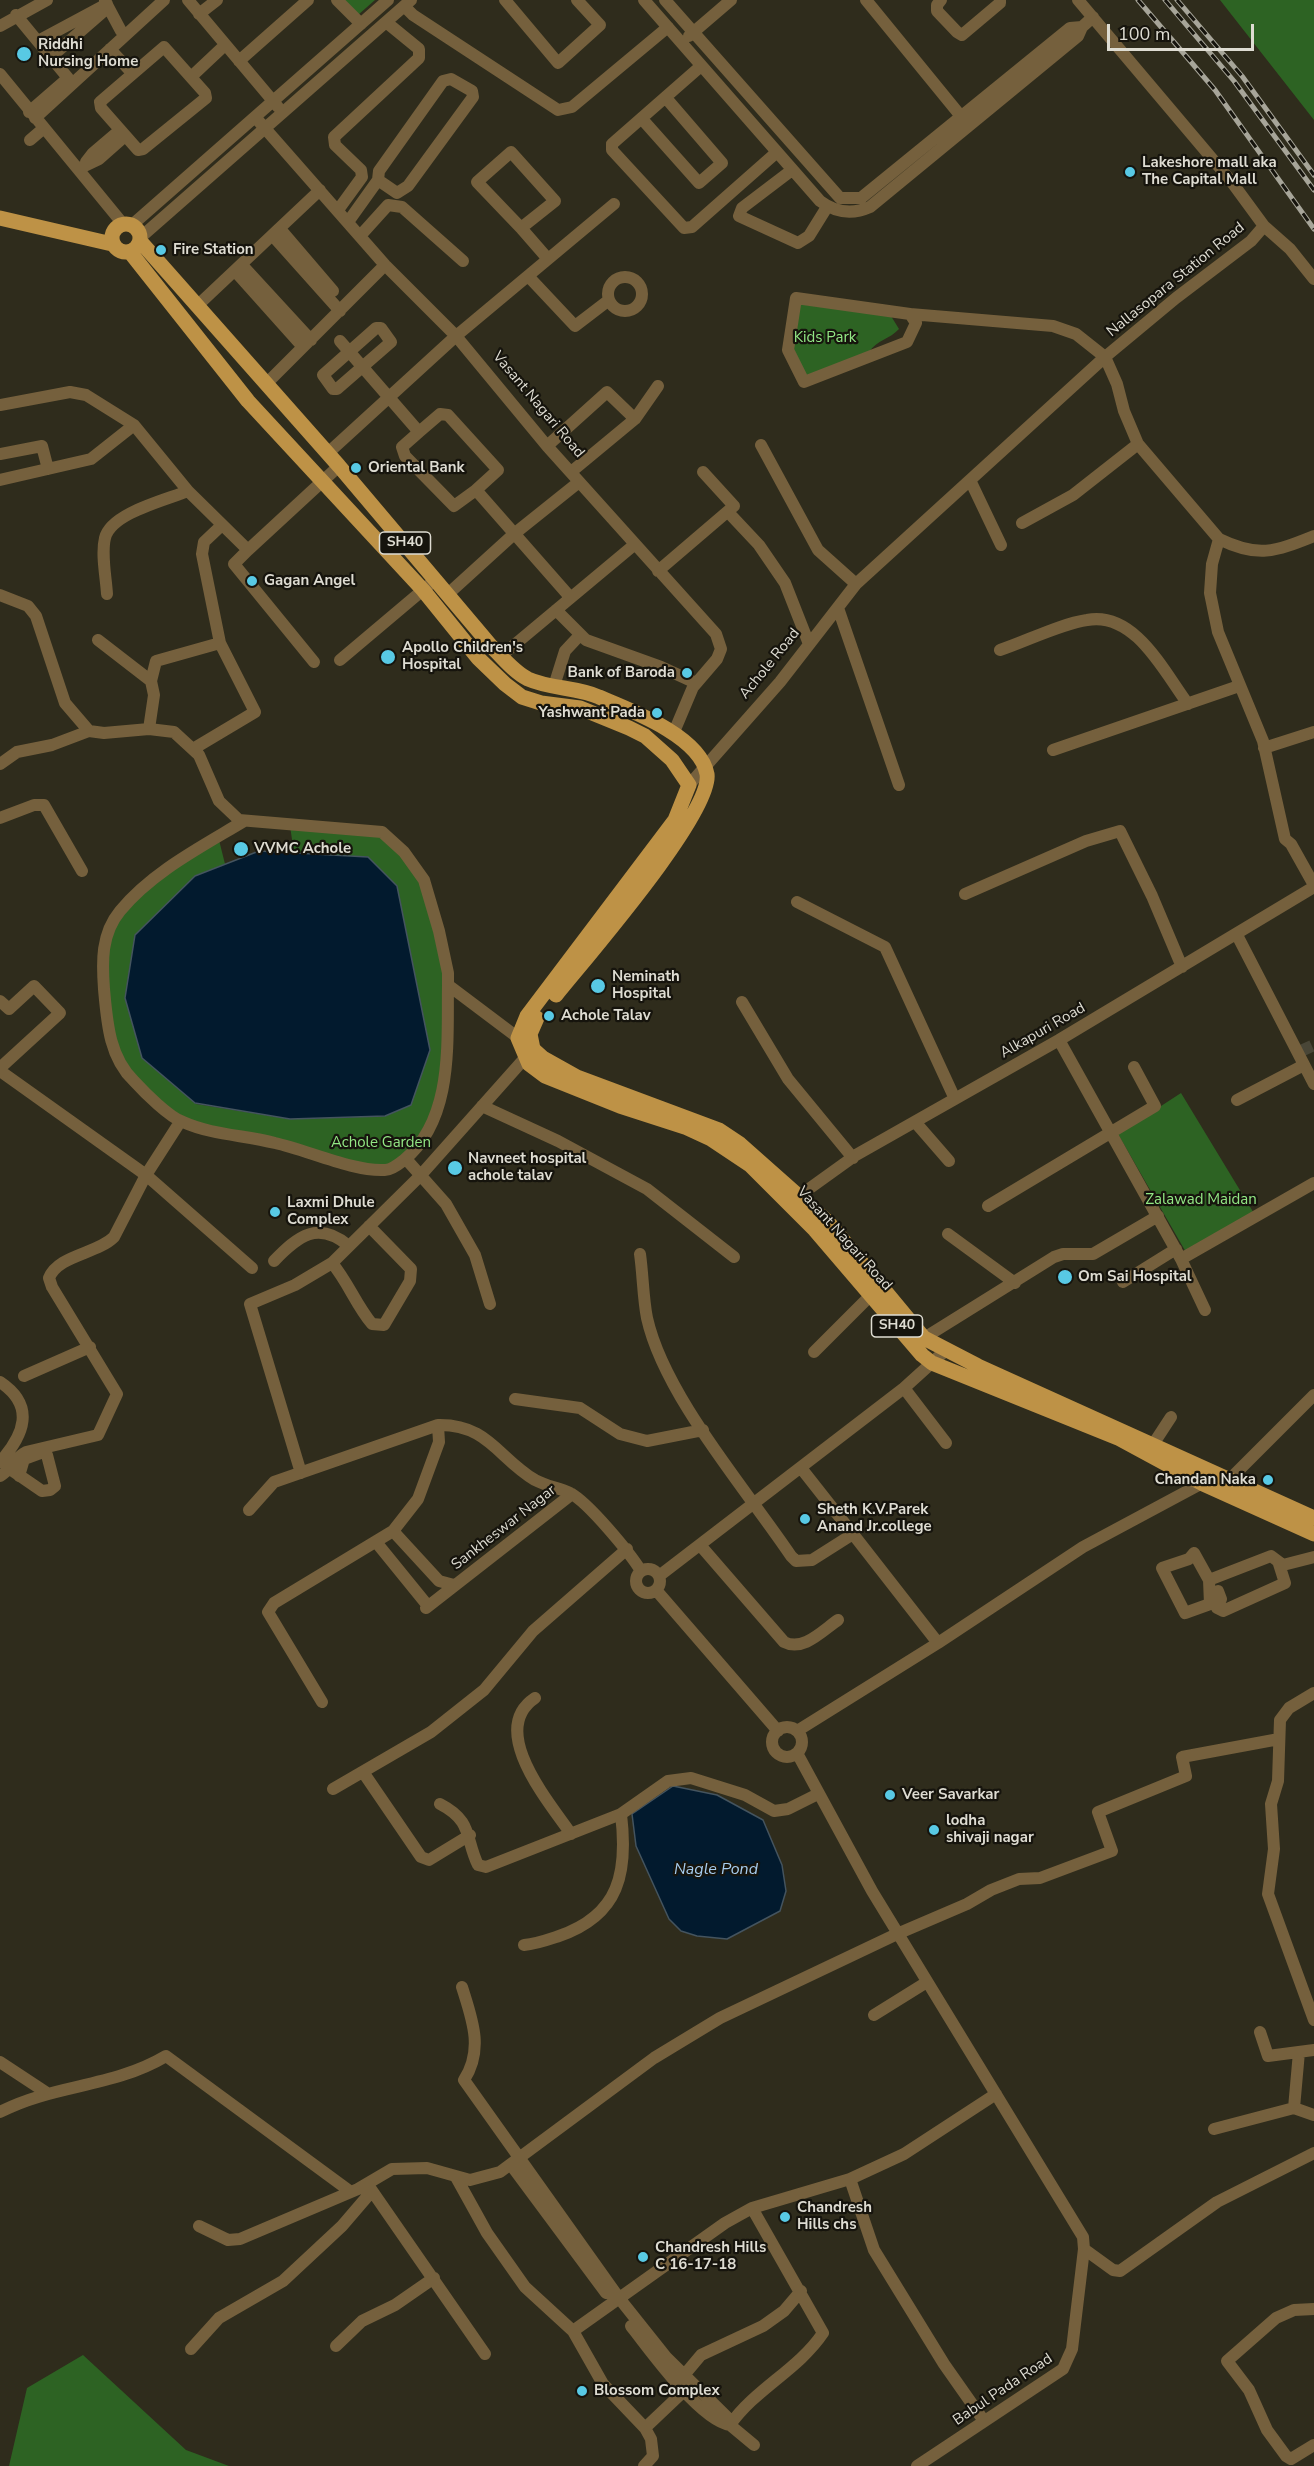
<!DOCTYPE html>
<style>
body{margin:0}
#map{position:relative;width:1314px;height:2466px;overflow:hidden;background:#2f2c1c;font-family:"Nunito Sans",sans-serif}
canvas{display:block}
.scale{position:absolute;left:1107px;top:24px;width:147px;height:27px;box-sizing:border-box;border:3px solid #dedcd2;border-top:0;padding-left:8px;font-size:18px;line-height:21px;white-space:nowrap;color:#dedcd2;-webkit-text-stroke:4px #16140d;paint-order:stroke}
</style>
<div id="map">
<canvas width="1314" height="2466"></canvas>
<div class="scale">100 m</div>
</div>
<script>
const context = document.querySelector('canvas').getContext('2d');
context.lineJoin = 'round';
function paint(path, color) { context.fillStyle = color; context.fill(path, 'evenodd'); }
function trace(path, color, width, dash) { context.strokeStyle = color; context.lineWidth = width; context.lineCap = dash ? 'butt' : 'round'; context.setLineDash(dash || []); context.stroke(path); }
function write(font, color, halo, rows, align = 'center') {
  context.font = font + ' "Nunito Sans",sans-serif'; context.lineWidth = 4.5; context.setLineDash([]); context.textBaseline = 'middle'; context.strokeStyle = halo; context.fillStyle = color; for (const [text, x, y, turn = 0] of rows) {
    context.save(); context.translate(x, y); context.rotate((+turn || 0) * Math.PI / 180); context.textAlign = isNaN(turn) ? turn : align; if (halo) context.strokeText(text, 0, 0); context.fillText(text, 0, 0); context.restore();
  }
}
paint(new Path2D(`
 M340,0H375L358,15Z
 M1220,0H1314V120Z
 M799,304L891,316L899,329C890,339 877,340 869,352L807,377L793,348Z
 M290,826L382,832L424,880L448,973L443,1094L424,1136L387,1170L180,1122L133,1080L111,1040L107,934L138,892L219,840L225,864L195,876L142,1058L196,1104L290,1119L385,1116L410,1105L430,1050L368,857L294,853Z
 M1181,1093L1255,1215L1187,1254L1118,1134Z
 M83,2355L186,2450L229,2466H9L27,2388Z`), '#2d6323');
const water = new Path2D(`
 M259,851L368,857L397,886L430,1050L411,1105L385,1116L290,1119L195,1103L142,1058L125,998L135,935L195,876Z
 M673,1786L717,1795L763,1820L782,1865L786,1891L780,1911L727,1939L697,1936L681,1931L669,1919L636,1846L632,1814Z`);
paint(water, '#021a2e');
trace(water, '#44545f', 1.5);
trace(new Path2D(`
 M1301,1051L1314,1045`), '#494637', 12, [12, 6]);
trace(new Path2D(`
 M188,0L278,107
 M337,0L361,24
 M505,0L558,63L600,25L577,0
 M644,0L820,201C836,213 852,215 870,207L1078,36L1082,27L1093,17
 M665,0L840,198H861L1070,28L1082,27
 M866,0L964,120
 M941,0L937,5V11L957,32L962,35L1000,3V0
 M1078,0L1231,181L1264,226
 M105,1L121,31
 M404,6L413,15L558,110L572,107L668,27
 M199,14L217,0
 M16,15L68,78
 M0,26L47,0
 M689,36L731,0
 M38,41L107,4
 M164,47L205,93L206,98L143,149L138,150L101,108L100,102Z
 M110,49L132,73
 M51,57L105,10
 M239,61L308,0
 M701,66L612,144V150L684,228L692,227L777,152
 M0,74L123,224
 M191,77L225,45
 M451,79L472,91L473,97L408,186L397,193L378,180L379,171L443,81Z
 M29,112L67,79
 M255,117L385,265L456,336L547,446L716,634L721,649L717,659L693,687L674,732
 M35,118L164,0
 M642,119L699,183L722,163L666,98
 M30,140L44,128
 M86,162L93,153L120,130
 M78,169L99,159L125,136
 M792,170L742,208L739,216L798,243L809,236L827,207
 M338,210L362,177L361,170L335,145L334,137L419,58V49L386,22
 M348,222L378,180
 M132,225L388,0
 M521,228L477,182L511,152L555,201L521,228L548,259
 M280,229L333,291
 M273,236L340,311
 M360,236L388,205L402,207L463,261
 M141,237L411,0
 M242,265L311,340
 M235,271L303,347
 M528,276L575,326L609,300
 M608 294a17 17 0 1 1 34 0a17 17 0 1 1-34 0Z
 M197,306L320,190
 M910,314L916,323L907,342L804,382L788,350L796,298L910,314L1053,326L1076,334L1105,357L1117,384L1124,411L1138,444L1219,539L1212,564L1210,593L1218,632L1263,741L1285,839L1291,844L1314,885
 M376,328H381L391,342L337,389H333L323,375Z
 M340,341L419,432L402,447L405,456L454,506L476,490L570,597
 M267,383L385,265
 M0,405L70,392L86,395L134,425L188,491L248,550L339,466
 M419,432L440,414L448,415L498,470L476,490
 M761,445L818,550L856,584
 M547,446L607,392L635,419
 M328,453L456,336L614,204
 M0,454L42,446L48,469
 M571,472L635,419L658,386
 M0,480L91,459L134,425
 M970,480L1001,545
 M728,512L759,545L785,583L809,644
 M1022,523L1073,495L1138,444
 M1219,539C1258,558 1274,552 1314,536
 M248,550L234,564L314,662
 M658,571L734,506L703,472
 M107,594C106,577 101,554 105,538C111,513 166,500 188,491
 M448,594L514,534L579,482
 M0,595L28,606L36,616L65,703L89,731L104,733L149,729L174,732L199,755L219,801L239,820L382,832L404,852L424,880L439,931L448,973V985L533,1049L420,1176L332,1263L295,1285L250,1304L301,1473
 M838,608L899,785
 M556,610L586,640L661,667L696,683
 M98,640L151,681L154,695L149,729
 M220,643L202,554L204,542L222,525
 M1000,650C1027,641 1060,624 1087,620C1135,611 1164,672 1188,704
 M501,656L634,545
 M340,660L436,579
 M151,681L156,661L220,643L255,712L193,749
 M554,686L565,651L579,636
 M1264,748L1314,732
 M1053,750L1239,686
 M0,764L17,752L52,745L89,731
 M689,785L780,682L856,584L1105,357L1176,298L1251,241L1264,226L1290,249L1314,279
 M0,818L34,805H44L82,871
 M244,821C201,847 152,872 120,911C101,934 102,962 104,989C107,1022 109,1057 134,1081C145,1093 169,1117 183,1122C212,1135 244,1135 275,1143C307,1150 354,1172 385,1170C391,1170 399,1164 404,1160C454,1119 447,1042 448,985
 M965,894L1086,841L1120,831L1152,896L1182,967
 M797,902L885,947L955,1099
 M1237,935L1314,1084
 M0,1001L9,1009L34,986L60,1013L0,1068
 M742,1002L788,1079L853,1158
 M1059,1040L1181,1259L1314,1183
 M0,1071L146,1175L180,1122
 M1237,1100L1304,1065
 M482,1106L558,1141L647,1189L734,1257
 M916,1123L949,1161
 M406,1159L446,1204L475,1255L490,1304
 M792,1201L856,1155L1059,1040L1314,887
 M988,1206L1155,1106L1134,1067
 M948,1234L1015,1283
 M640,1254C643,1275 643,1298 647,1318C664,1395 746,1489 791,1556L796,1561L812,1560L853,1534L938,1643
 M1181,1259L1205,1310
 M274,1261C298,1236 318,1220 349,1246
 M332,1263C348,1282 356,1305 372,1324L384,1325L410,1281L411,1269L369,1226
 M1123,1282L1176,1249
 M924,1338L1054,1257L1063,1254H1093L1158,1216
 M814,1352L876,1290
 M24,1376L90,1347
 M0,1382C36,1406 24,1435 0,1462
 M904,1388L946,1443
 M515,1399L580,1408L620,1434L647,1441L703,1430
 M1154,1443L1171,1417
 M801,1468L853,1534
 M10,1469L42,1491L50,1490L55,1486L47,1455L43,1452L24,1459L19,1476
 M0,1476C12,1469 14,1458 26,1452L98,1435L117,1394L52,1287L49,1278C58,1255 97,1254 114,1237L146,1175L252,1268
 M1224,1485L1314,1395
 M249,1510L274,1482L438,1425C488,1424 498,1458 535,1480C546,1486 559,1488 570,1493C588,1502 630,1553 641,1571
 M393,1531L439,1581L454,1585
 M376,1542L428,1606
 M700,1545L784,1642C803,1652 822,1631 838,1620
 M1194,1553L1209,1580L1210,1604L1185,1613L1162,1568L1189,1559Z
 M636 1581a12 12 0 1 1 24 0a12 12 0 1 1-24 0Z
 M659,1576L904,1388L946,1350
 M1209,1580L1271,1556L1283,1565L1314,1557
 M656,1590L778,1731
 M1218,1591L1221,1599L1217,1608L1223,1611L1285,1583L1279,1564
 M426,1608L572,1494
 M1314,1693L1289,1708L1280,1720L1278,1781L1271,1804L1274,1849L1268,1894L1314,2020
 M535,1698C487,1730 549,1802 571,1834
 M322,1702L268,1612L274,1603L393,1531L418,1499L439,1442L438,1425
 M772 1742a15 15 0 1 1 30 0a15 15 0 1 1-30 0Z
 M797,1731L938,1643L1083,1547L1208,1480
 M797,1753L872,1891L1083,2237L1084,2249L1072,2349L1063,2369L917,2466
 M363,1772L421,1857L429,1860L470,1835
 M333,1789L431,1732L484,1690L533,1631L627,1549
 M440,1804C473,1821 465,1838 478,1865L486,1867L621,1814
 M524,1945C536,1944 547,1940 559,1936C620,1915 628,1872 621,1814L668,1781L691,1778L745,1795L774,1811L788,1809L818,1794
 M462,1987C472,2019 484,2049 464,2080L619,2298L666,2357L726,2416L730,2425L754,2445
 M874,2015L927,1982
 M1260,2032L1268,2056L1314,2050
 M0,2062L47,2093
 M1294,2108L1299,2052
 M0,2112C54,2084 112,2088 166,2056L351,2192
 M1214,2129L1294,2108L1314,2115
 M511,2165L606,2293
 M456,2177L487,2233L525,2287L573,2331L603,2384L645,2428L651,2439L653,2456L644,2466
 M850,2179L874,2250L944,2364L984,2421
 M368,2185L485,2354
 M199,2226L228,2240L240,2239L358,2189L392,2169L427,2168L470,2180L500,2172L654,2058L720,2018L897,1934L967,1904L991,1890L1019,1879L1040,1878L1112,1851L1098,1812L1186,1776L1182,1757L1279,1739
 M1084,2249L1113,2270L1120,2271L1217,2202L1314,2153
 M1314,2309L1294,2310L1276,2318L1227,2361L1249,2390L1267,2430L1286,2456L1291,2459L1314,2445
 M631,2326C650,2351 701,2421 730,2425
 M573,2331L725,2223L752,2208L850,2179L904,2154L996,2094
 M336,2346L362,2321L395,2305L434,2278
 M191,2349L219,2318L283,2281L342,2226L372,2191
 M680,2380L701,2355L763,2326L784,2311L801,2291
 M730,2425C755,2389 798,2370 823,2333L752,2208
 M645,2428L684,2391`), '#75603d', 12);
trace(new Path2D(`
 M0,218L112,244
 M112 238a14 14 0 1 1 28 0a14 14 0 1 1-28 0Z
 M140,241L339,466L491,646C502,657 514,672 528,679C550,689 577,687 599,697C630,710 700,736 707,774C713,812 584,960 556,995
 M130,252L248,401L423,590L478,658L505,684L522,697L541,703L580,708L629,728L645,736L672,760L689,785L675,820L527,1016L518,1038L529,1064L545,1076L620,1106L685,1127L711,1139L750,1165L815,1230L922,1355L932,1363L1118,1438L1203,1484L1314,1534
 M537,1018L530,1034L533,1049L543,1058L577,1077L719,1130L740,1144L828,1222L924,1338L978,1366L1314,1518`), '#be9246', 15);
const rail = new Path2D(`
 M1138,0L1215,90L1314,229
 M1165,0L1234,81L1314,190
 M1177,0L1242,76L1314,175`);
trace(rail, '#a7a599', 5);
trace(rail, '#16140d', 3, [9]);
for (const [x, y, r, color] of [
 [24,54,8,"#58c9e4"],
 [1130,172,6,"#58c9e4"],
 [161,250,6,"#58c9e4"],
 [356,468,6,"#58c9e4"],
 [252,581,6,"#58c9e4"],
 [388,657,8,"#58c9e4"],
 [687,673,6,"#58c9e4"],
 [657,713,6,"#58c9e4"],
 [241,849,8,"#58c9e4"],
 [598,986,8,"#58c9e4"],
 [549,1016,6,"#58c9e4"],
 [455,1168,8,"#58c9e4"],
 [275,1212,6,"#58c9e4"],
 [1065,1277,8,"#58c9e4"],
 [1268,1480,6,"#58c9e4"],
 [805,1519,6,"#58c9e4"],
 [890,1795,6,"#58c9e4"],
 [934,1830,6,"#58c9e4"],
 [785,2217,6,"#58c9e4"],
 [643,2257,6,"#58c9e4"],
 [582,2391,6,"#58c9e4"]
]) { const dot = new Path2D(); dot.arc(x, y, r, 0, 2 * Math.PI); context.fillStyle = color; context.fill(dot); trace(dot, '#16140d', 2); }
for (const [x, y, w] of [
 [405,543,51],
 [897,1326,51]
]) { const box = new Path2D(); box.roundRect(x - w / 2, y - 11, w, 22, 4.5); context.fillStyle = '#16140d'; context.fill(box); trace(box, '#dedcd2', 1.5); }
write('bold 14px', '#dedcd2', null, [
 ["SH40",405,543],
 ["SH40",897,1326]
]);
write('bold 15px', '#dedcd2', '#16140d', [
 ["Riddhi",38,45],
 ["Nursing Home",38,62],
 ["Lakeshore mall aka",1142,163],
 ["The Capital Mall",1142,180],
 ["Fire Station",173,250],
 ["Oriental Bank",368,468],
 ["Gagan Angel",264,581],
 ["Apollo Children's",402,648],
 ["Hospital",402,665],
 ["Bank of Baroda",675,673,"right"],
 ["Yashwant Pada",645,713,"right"],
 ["VVMC Achole",254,849],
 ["Neminath",612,977],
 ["Hospital",612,994],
 ["Achole Talav",561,1016],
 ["Navneet hospital",468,1159],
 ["achole talav",468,1176],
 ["Laxmi Dhule",287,1203],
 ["Complex",287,1220],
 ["Om Sai Hospital",1078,1277],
 ["Chandan Naka",1256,1480,"right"],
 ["Sheth K.V.Parek",817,1510],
 ["Anand Jr.college",817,1527],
 ["Veer Savarkar",902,1795],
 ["lodha",946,1821],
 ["shivaji nagar",946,1838],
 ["Chandresh",797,2208],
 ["Hills chs",797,2225],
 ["Chandresh Hills",655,2248],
 ["C 16-17-18",655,2265],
 ["Blossom Complex",594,2391]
], 'left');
write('15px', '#dedcd2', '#16140d', [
 ["Nallasopara Station Road",1176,280,-39],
 ["Vasant Nagari Road",538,405,50],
 ["Achole Road",770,664,-51],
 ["Alkapuri Road",1043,1031,-30],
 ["Vasant Nagari Road",844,1239,48],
 ["Sankheswar Nagar",504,1528,-38],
 ["Babul Pada Road",1003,2390,-34]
]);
write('15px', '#93e885', '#16140d', [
 ["Kids Park",825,338],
 ["Achole Garden",381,1143],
 ["Zalawad Maidan",1201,1200]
]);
write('italic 16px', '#a7cdef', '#16140d', [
 ["Nagle Pond",716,1870]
]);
</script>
